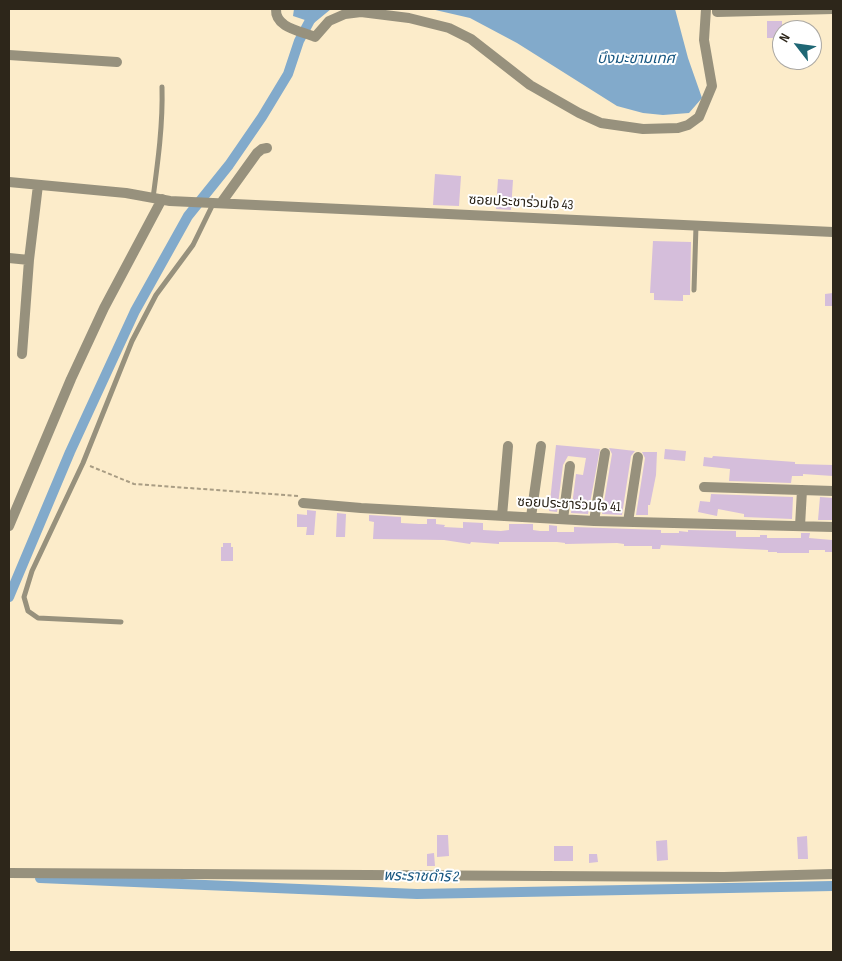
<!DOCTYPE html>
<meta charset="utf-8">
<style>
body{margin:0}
#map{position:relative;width:842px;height:961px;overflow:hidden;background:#fcecca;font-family:"Sofia Sans Condensed",sans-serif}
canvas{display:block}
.frame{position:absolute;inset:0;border:10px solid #2d261a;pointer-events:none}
.north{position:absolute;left:772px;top:20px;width:50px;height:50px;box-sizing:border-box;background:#fff;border:1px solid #aba8a3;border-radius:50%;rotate:300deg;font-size:14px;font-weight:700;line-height:20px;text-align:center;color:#2d261a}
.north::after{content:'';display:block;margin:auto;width:18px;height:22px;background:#1f6775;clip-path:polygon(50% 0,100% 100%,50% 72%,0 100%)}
</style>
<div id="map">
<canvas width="842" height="961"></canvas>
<div class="frame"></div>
<div class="north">N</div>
</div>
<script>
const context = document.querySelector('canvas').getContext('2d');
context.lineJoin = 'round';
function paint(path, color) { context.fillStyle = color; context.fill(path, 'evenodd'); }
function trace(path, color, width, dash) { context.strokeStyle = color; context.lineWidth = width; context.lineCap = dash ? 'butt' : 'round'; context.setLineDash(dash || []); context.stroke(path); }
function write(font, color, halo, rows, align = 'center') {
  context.font = font + ' "Sofia Sans Condensed","Noto Sans Thai",sans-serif'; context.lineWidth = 4; context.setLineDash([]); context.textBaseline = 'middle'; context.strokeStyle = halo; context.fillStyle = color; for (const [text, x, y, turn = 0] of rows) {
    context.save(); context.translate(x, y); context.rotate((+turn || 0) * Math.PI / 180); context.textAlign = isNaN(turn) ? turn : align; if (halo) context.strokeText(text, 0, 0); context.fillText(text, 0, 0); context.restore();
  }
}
paint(new Path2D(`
 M294,9H331L314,23L293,16Z
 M431,9H675L688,58L702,98L689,113L663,115L643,113L617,106L517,43L470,18Z`), '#82aacb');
trace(new Path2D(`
 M9,597L70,452L135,311L188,216L229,165L262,117L288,74L299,41L316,9
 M40,878L417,894L833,886`), '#82aacb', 10);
paint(new Path2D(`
 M767,21H782V38H767Z
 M435,174L461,176L459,206L433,205Z
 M498,179L513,180L511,210L496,209Z
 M653,241L691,242L690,295H683V301L654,300V293H650Z
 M833,293V306H825V294Z
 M556,445L600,449L588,514L571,513L576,474L583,475L586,458L568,456L563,465L557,512L549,511Z
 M609,448L635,451L631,456L622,515L602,514L612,454Z
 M665,449L686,451L685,461L664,459Z
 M642,452H657L656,475L650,505H648V515H636L645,458Z
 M713,456L795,462V464L833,465V476L803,474V476H792L791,483L729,481L730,469L703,466L704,457L712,458Z
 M711,494L793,497L792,519L744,517V514L718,509L717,516L698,512L700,501L710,502Z
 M820,497L833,498V520H818Z
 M307,510L316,511L314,535H306L307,527H297V514L307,515Z
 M337,513L346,514L345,537H336Z
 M369,515L401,517V523L419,524H427V519H436V524L445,525L444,527L463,528V522L483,523V530L501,531L509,530V524H533V530L540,531H549V525L557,526V532H574V527L661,530V533H679V531L688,532V530L736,531V537H760V535H767V538H801V533H810L809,538L832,540V552H825V550H809V553H777V552H768V550L661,545L660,549H652V546H624V544L617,543L565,544V543L557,542H499V544L471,542L470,544L444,540L373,539L374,522L369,521Z
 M223,543H231V547H233V561H221V547H223Z
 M437,835H448L449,856L437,857Z
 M807,836L808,859H798L797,837Z
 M667,840L668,860L657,861L656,841Z
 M554,846H573V861H554Z
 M434,853L435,866H427V854Z
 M589,854H597L598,862L589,863Z`), '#d5bedb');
trace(new Path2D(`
 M90,466L134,484L298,496`), '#a99d84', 2, [4, 2.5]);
trace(new Path2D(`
 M153,198C158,161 163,124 162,87
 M694,290L696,226
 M121,622L38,618L28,611L24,597L32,571L83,463L132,341L156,295L193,245L213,204`), '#97917d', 5);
trace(new Path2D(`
 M276,9C275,28 301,31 315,37L329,21L345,14L361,12L409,18L449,28L471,39L530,85L579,113L601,123L643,129L678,128L688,125L699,117L712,86L704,40L706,9
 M717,9V12L833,9
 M9,55L117,62
 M9,182L126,193L170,201L833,232
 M221,203L257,153L262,149L267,148
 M9,258L29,260
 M22,354L29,260L38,185
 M704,487L833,491
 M303,503L361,508L594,521L833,527
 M502,516L508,446
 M531,517L541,446
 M563,519L570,466
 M594,521L605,453
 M628,522L638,457
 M9,526L71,379L104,308L162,199
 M800,526L802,490
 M9,873L724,877L833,874`), '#97917d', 10);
write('14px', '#2d261a', '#fff', [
 ["ซอยประชาร่วมใจ 43",521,203,3],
 ["ซอยประชาร่วมใจ 41",569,505,3]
]);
write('italic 15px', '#165681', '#fff', [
 ["บึงมะขามเทศ",636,59],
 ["พระราชดำริ 2",421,877,1]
]);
</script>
